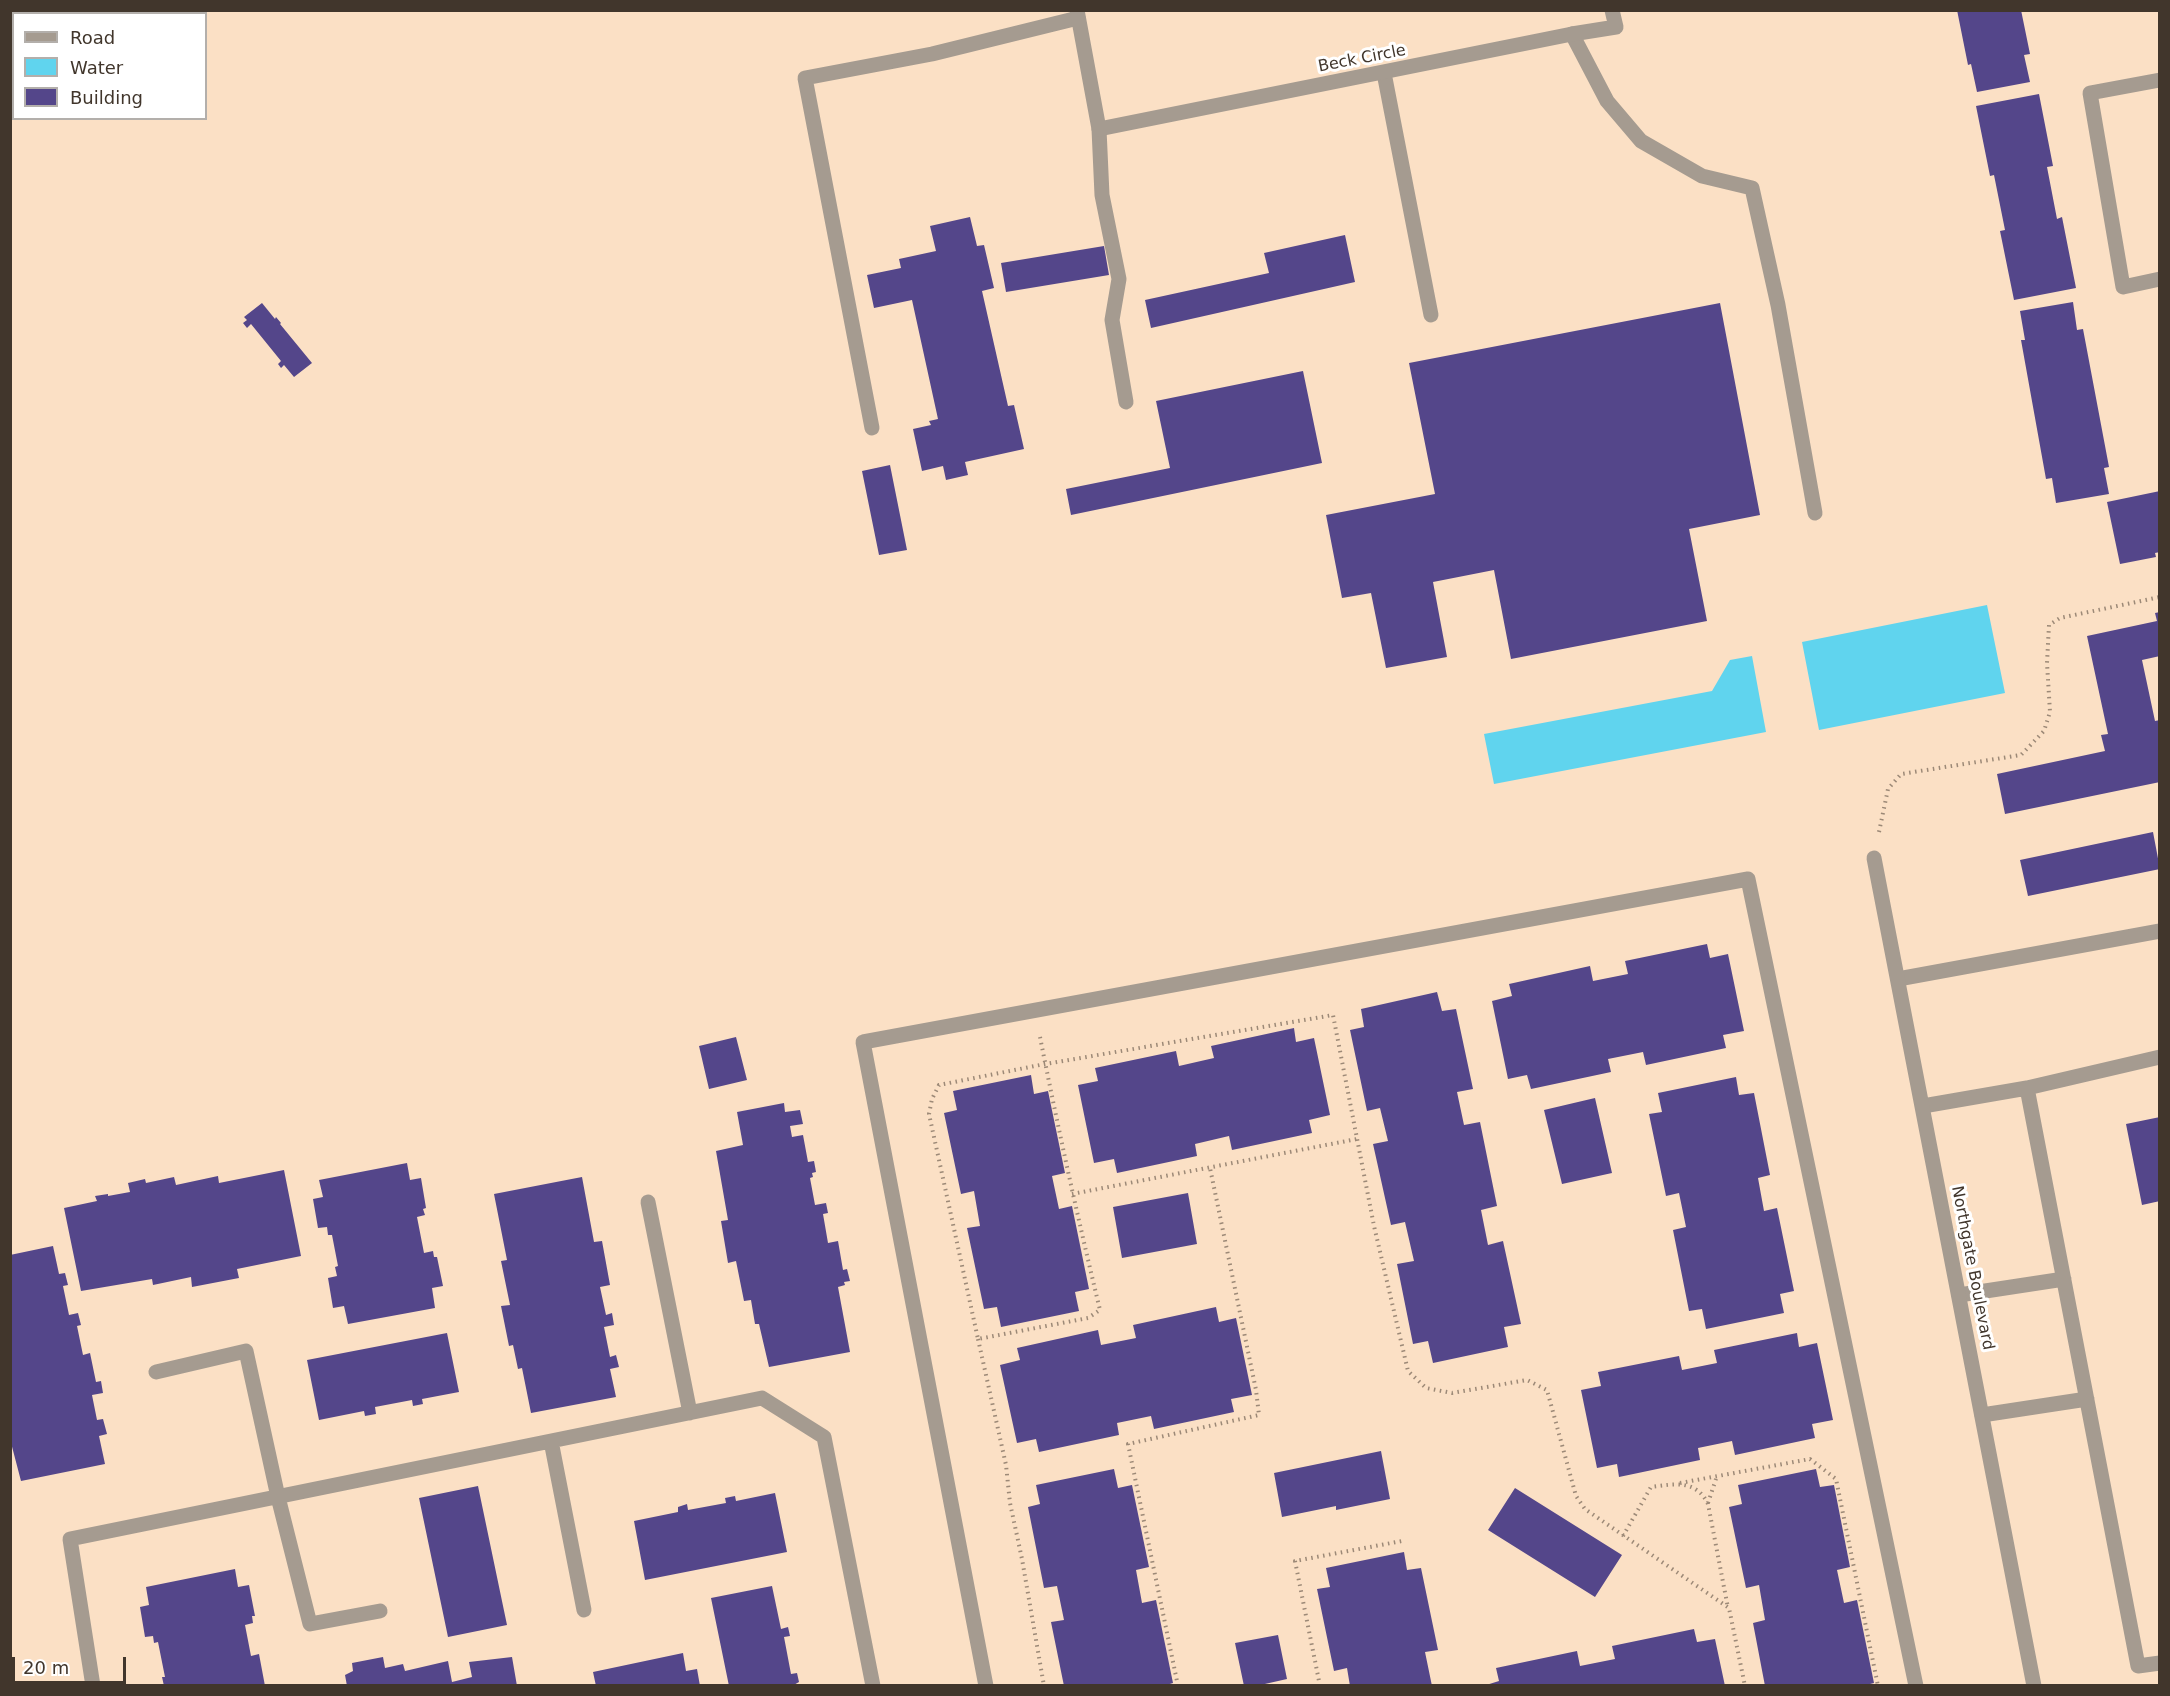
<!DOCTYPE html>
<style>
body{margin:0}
#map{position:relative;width:2170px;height:1696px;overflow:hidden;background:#fbe0c5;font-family:"DejaVu Sans",sans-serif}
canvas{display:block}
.frame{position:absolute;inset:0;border:12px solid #41362c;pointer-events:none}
.legend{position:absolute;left:12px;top:12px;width:195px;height:108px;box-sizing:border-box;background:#fff;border:2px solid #b3afab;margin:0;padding:8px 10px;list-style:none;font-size:18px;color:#41362c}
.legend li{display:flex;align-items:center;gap:12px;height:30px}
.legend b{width:30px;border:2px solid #b3afab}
.scale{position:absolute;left:12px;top:1657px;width:114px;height:27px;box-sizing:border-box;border:3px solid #41362c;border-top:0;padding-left:8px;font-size:18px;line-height:21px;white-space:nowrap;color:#41362c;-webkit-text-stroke:4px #fff;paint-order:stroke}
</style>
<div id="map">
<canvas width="2170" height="1696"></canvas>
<div class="frame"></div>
<ul class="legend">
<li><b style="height:8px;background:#a59b90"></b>Road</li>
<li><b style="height:16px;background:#60d4ee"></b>Water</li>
<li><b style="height:16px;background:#54468a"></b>Building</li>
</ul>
<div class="scale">20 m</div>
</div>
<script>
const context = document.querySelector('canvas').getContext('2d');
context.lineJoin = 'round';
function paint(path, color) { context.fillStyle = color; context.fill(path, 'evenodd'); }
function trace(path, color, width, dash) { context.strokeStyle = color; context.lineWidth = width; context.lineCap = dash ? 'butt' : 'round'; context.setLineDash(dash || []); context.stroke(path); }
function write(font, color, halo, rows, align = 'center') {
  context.font = font + ' "DejaVu Sans",sans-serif'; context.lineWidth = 6; context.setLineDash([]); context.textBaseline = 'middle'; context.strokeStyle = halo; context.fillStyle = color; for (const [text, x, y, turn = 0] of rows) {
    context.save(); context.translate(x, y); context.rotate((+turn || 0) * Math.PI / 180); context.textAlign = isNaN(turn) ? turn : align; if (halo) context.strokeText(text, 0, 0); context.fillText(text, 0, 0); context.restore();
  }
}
paint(new Path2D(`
 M1987,605L2005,693L1819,730L1802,642Z
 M1752,656L1766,732L1494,784L1484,734L1712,691L1730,660Z`), '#60d4ee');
paint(new Path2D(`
 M1957,10H2021L2030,54L2024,55L2030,82L1977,92L1971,64L1968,65Z
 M2039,94L2053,166L2047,167L2057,219L2062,217L2076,288L2014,300L2000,231L2005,230L1994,175L1990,176L1976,106Z
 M970,217L977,246L984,245L994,288L982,291L1008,406L1014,405L1024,449L965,462L968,475L946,480L943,466L922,471L913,429L931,425L929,421L938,419L912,300L874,308L867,275L901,268L899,259L936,251L930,226Z
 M1345,235L1355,282L1151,328L1145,300L1269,273L1264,253Z
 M1104,246L1109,275L1006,292L1001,263Z
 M2073,302L2077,330L2083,329L2109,467L2104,468L2109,494L2056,503L2052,478L2046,479L2021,340H2025L2020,311Z
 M262,303L275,319L276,317L281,323L280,324L312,363L294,377L284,365L281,368L278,364L281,361L251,324L247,328L243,323L247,320L244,317Z
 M1720,303L1760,515L1689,529L1707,621L1511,659L1494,570L1433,582L1447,657L1386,668L1371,593L1342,598L1326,515L1435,494L1409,363Z
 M1303,371L1322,463L1071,515L1066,489L1170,468L1156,401Z
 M890,465L907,550L879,555L862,471Z
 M2160,491V552L2155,553L2156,557L2120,564L2107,502Z
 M2160,612V656L2142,660L2155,721L2160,720V782L2005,814L1997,774L2105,751L2101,735L2108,734L2087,636L2157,621L2155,613Z
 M2153,832L2160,869L2028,896L2020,860Z
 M1707,944L1710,958L1728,954L1744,1031L1723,1035L1726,1048L1646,1065L1643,1052L1608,1059L1611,1072L1531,1089L1527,1075L1508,1079L1492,1001L1512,996L1509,984L1590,966L1593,981L1628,974L1625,961Z
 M1437,992L1442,1011L1456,1009L1473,1089L1457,1092L1464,1125L1480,1122L1497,1206L1481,1210L1488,1245L1503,1241L1521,1324L1504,1327L1508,1347L1433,1363L1428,1341L1413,1344L1397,1264L1414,1261L1405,1222L1391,1225L1373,1144L1388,1141L1380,1108L1367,1111L1350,1030L1364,1027L1361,1009Z
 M1294,1028L1296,1042L1314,1038L1330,1115L1309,1120L1312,1133L1232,1150L1229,1136L1195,1144L1197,1156L1117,1173L1114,1159L1094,1163L1078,1085L1098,1081L1095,1068L1176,1051L1179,1066L1214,1058L1211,1046Z
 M736,1037L747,1080L709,1089L699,1046Z
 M1031,1075L1034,1094L1048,1091L1065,1173L1052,1176L1059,1209L1072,1206L1089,1289L1075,1292L1079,1311L1001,1327L997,1307L984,1309L967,1228L980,1226L974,1191L961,1194L944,1113L957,1110L953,1091Z
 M1736,1077L1739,1095L1754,1093L1770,1175L1758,1178L1764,1211L1777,1208L1794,1291L1780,1294L1784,1313L1706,1329L1702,1309L1689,1311L1673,1230L1686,1227L1679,1193L1666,1196L1649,1114L1662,1112L1658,1093Z
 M1595,1098L1612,1173L1562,1184L1544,1110Z
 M784,1103L785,1112L800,1110L803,1124L790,1126L792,1137L803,1135L808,1162L814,1161L816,1172L812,1173L813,1177L810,1178L815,1205L826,1203L828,1213L823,1214L828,1243L838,1241L843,1270L847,1269L850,1281L844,1282L845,1285L838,1287L850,1352L769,1367L759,1324H755L751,1300L744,1301L736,1261L728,1263L721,1221L728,1220L716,1151L743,1145L737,1112Z
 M2160,1117V1201L2142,1205L2126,1124Z
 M407,1163L410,1180L421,1178L426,1208L423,1209L425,1215L417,1217L424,1253L433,1251L434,1257H437L443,1286L432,1288L435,1308L348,1324L344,1306L333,1308L328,1278L337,1276L335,1267L338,1266L332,1235H328L327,1227L318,1228L313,1199L323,1197L319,1180Z
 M284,1170L301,1256L237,1269L239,1278L192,1287L191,1277L153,1285L152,1279L81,1291L64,1208L97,1201L95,1196L108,1194V1196L130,1192L128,1183L145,1179L146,1183L174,1177L176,1185L218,1176L219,1183Z
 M582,1177L594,1242L602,1241L610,1285L600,1287L606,1315L612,1313L614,1325L604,1327L610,1357L616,1355L619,1367L610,1369L616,1397L531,1413L522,1368L518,1369L513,1345L509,1346L501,1306L510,1305L501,1261L507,1260L494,1194Z
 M1188,1193L1197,1244L1122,1258L1113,1207Z
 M53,1246L59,1274L65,1273L68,1285L63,1286L69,1315L78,1313L81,1325L77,1326L83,1355L90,1353L96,1382L101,1381L103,1393L92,1395L97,1420L103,1419L107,1434L99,1436L105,1464L21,1481L10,1439V1255Z
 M1216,1307L1219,1322L1236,1318L1252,1395L1231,1399L1234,1412L1154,1429L1151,1416L1117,1423L1119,1435L1039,1452L1036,1439L1017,1443L1000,1365L1020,1360L1017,1348L1098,1330L1101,1345L1136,1338L1133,1325Z
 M447,1333L459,1392L422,1399L423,1404L413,1406L412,1400L375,1407L376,1414L365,1416L364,1411L319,1420L307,1360Z
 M1797,1333L1799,1347L1817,1343L1833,1420L1812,1424L1815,1438L1735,1455L1732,1441L1698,1448L1700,1460L1619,1477L1617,1464L1597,1468L1581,1390L1601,1386L1598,1372L1679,1356L1682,1370L1717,1363L1714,1350Z
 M1381,1451L1390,1499L1336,1510V1506L1282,1517L1274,1473Z
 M1114,1469L1118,1488L1132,1485L1149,1567L1136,1570L1142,1603L1156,1600L1173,1683L1163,1686H1064L1051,1622L1064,1620L1057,1586L1044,1588L1028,1507L1040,1504L1036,1485Z
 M1816,1469L1820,1487L1834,1485L1850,1567L1837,1570L1844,1603L1857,1600L1874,1683L1862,1686H1765L1753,1623L1765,1620L1759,1585L1746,1588L1729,1507L1742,1504L1738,1485Z
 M478,1486L507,1625L448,1637L419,1498Z
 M1515,1488L1622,1555L1595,1597L1488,1530Z
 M775,1493L787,1552L645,1580L634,1521L678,1512V1507L687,1504L688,1510L726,1503L725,1498L735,1496L736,1501Z
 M1404,1552L1407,1570L1421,1568L1438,1650L1425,1652L1432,1686H1350L1347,1668L1334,1671L1317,1589L1330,1587L1326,1568Z
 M235,1569L238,1587L249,1585L255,1616H252L253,1623L245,1625L251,1656L259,1654L265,1686H164L162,1677H165L158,1642L154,1643L153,1636L145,1637L140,1607L149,1605L146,1587Z
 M772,1586L781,1629L788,1627L790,1636L784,1637L791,1674L797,1673L799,1682L792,1686H729L711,1598Z
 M1694,1629L1697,1642L1715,1639L1725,1686H1483L1499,1681L1496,1668L1577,1651L1580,1666L1615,1659L1612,1646Z
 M1278,1635L1287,1679L1256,1686H1244L1235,1643Z
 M683,1653L686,1671L697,1669L700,1686H596L593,1672Z
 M383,1657L385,1668L403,1664L405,1671L448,1661L452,1682L472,1677L469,1662L512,1657L517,1686H347L345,1675L353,1671L352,1663Z`), '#54468a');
trace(new Path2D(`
 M1879,832L1888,789L1901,774L2021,755L2044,731L2050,712L2047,663L2049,625L2060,618L2160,597
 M1040,1037C1058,1128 1078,1219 1100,1310L1088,1318L978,1339L929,1114L932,1099L939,1085L1045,1064L1333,1015L1374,1226L1408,1371L1426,1388L1452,1393L1527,1380L1547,1390L1576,1496L1585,1509L1729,1608L1745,1686
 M1072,1194L1357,1139
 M978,1339L1006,1465L1010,1503L1022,1559L1044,1686
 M1680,1483L1810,1459L1836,1479L1878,1686
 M1708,1503L1717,1476
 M1623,1536L1651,1487C1674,1484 1696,1479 1708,1504L1728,1608
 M1178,1686L1128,1444L1259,1415L1256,1390L1210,1168
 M1320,1686L1295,1561L1402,1541`), '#9c8977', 4, [1.5, 4.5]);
trace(new Path2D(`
 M1572,34L1607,101L1641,141L1702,176L1752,188L1778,305L1815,513
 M1384,73L1431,315
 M2160,80L2090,93L2123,287L2160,279
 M1099,129L1102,195L1119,279L1112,320L1126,402
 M872,428L805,78L932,54L1078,18
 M1898,979L2160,931
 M2160,1057L2027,1088L2138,1666L2160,1663
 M1923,1106L2027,1088
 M648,1202L690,1413
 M1959,1295L2064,1279
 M156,1372L246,1351L278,1497L310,1624L380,1611
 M1982,1415L2087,1399
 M551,1441L584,1610
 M93,1686L70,1539L762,1398L824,1437L873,1686
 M986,1686L863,1042L1748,879L1916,1686`), '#a59b90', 15);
trace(new Path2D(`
 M1077,10L1099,129L1572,34L1616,27L1612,10
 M1874,858L2034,1686`), '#a59b90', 15);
write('16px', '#41362c', '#fff', [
 ["Beck Circle",1362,59,-11],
 ["Northgate Boulevard",1972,1268,79]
]);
</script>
